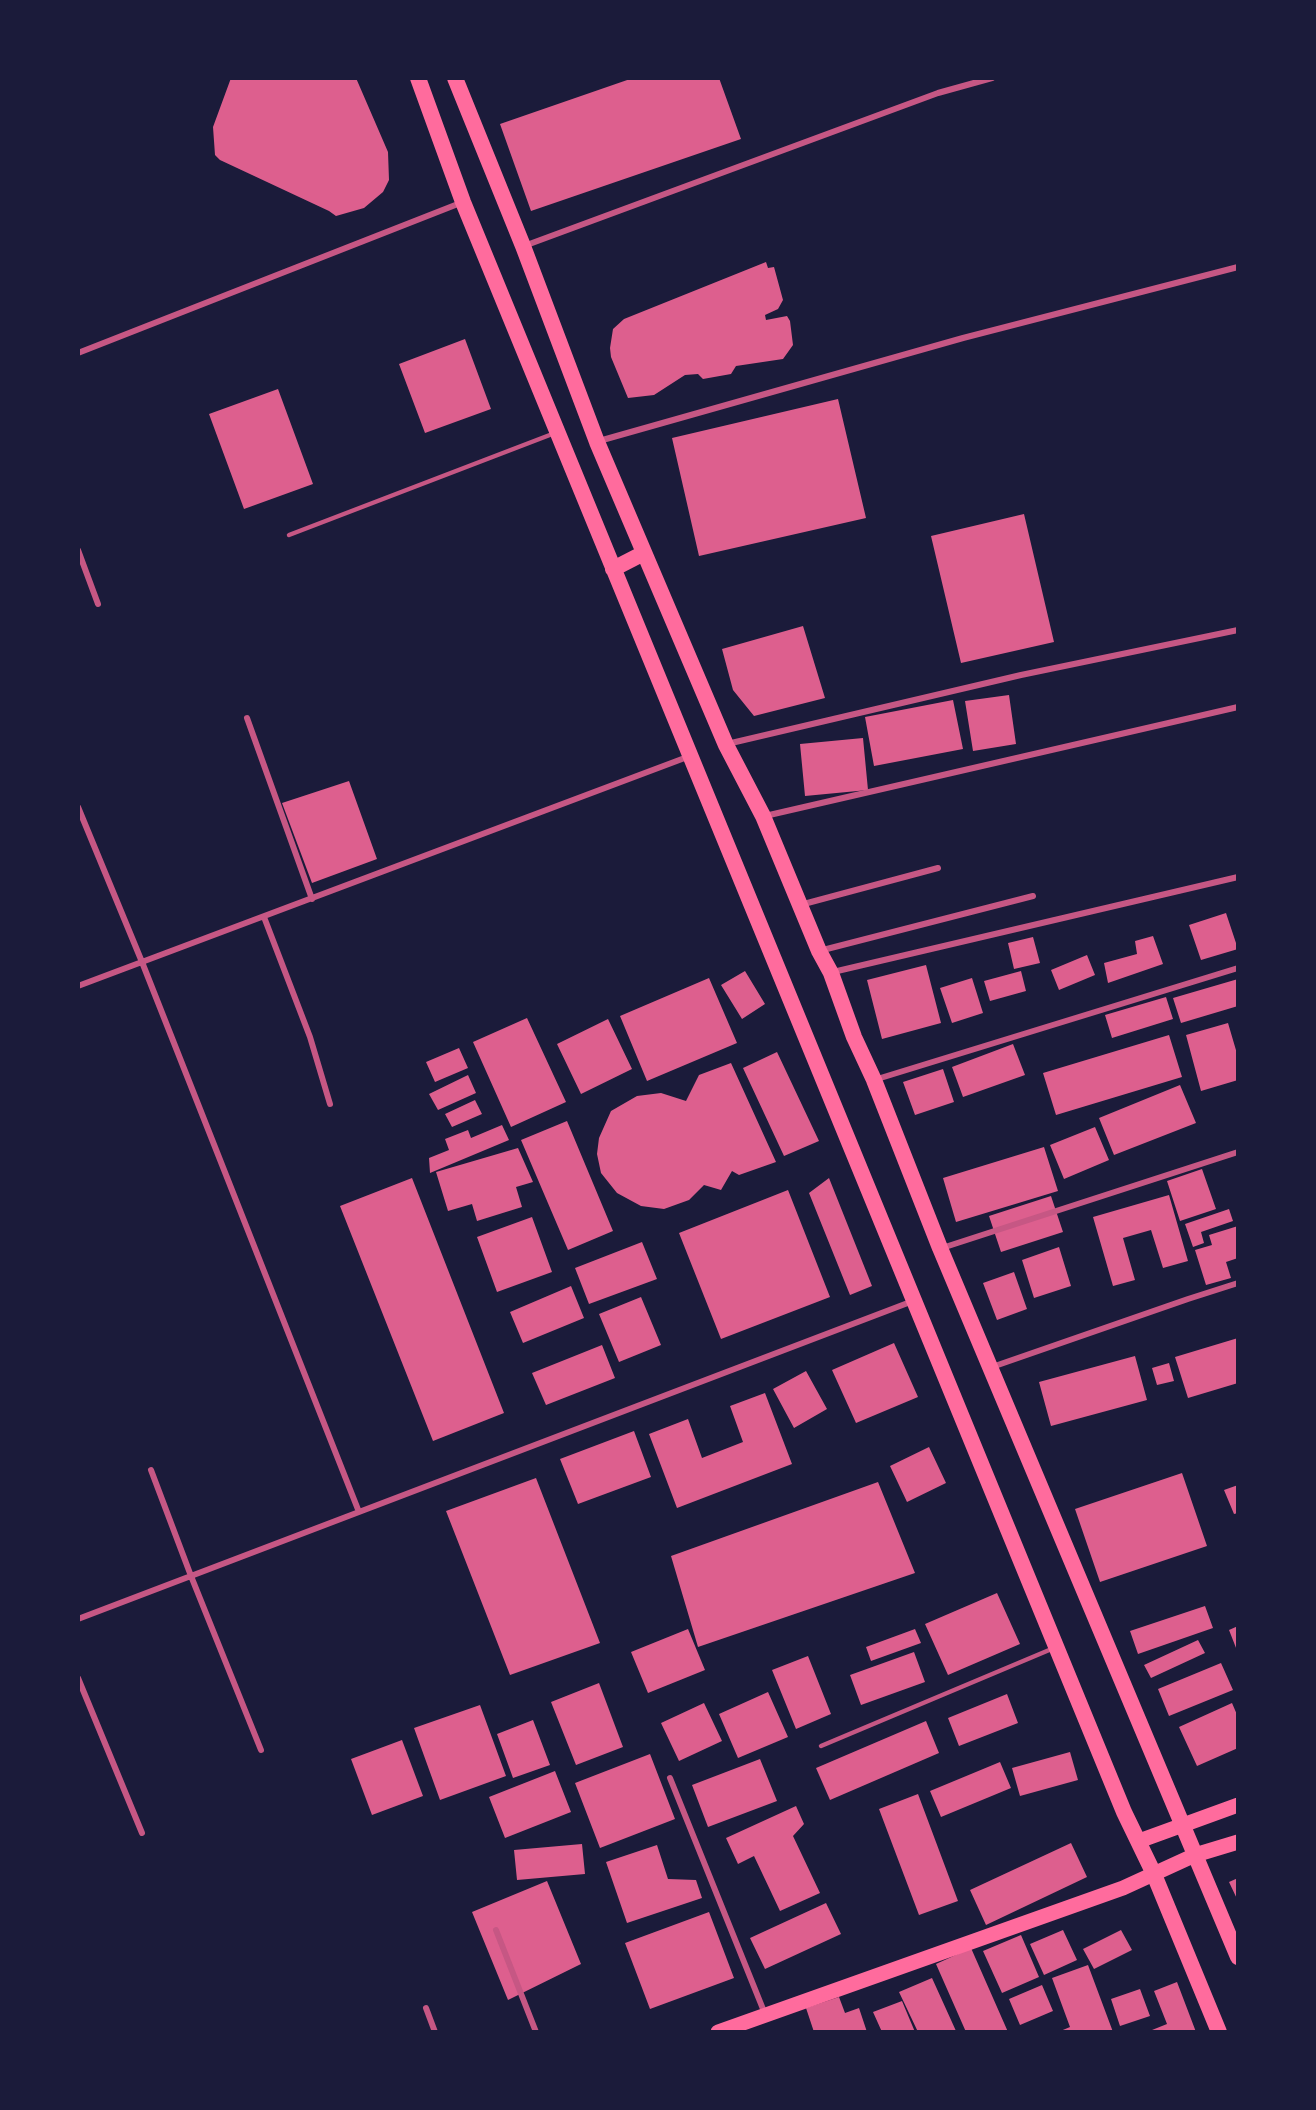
<!DOCTYPE html>
<style>
body{margin:0}
#map{position:relative;width:1316px;height:2110px;overflow:hidden;background:#1b1b3a;font-family:"Noto Serif",serif}
canvas{display:block}
.frame{position:absolute;inset:0;border:80px solid #1b1b3a;pointer-events:none}
</style>
<div id="map">
<canvas width="1316" height="2110"></canvas>
<div class="frame"></div>
</div>
<script>
const context = document.querySelector('canvas').getContext('2d');
context.lineJoin = 'round';
function paint(path, color) { context.fillStyle = color; context.fill(path, 'evenodd'); }
function trace(path, color, width, dash) { context.strokeStyle = color; context.lineWidth = width; context.lineCap = dash ? 'butt' : 'round'; context.setLineDash(dash || []); context.stroke(path); }
paint(new Path2D(`
 M231,78H356L388,152L389,180L383,192L364,208L336,216L329,211L220,160L215,155L213,127Z
 M633,78H719L741,139L531,211L500,124Z
 M766,262L768,268L774,267L783,300L778,309L765,315L766,320L787,316L790,321L793,345L783,359L736,366L731,374L703,379L698,374L685,375L654,395L628,398L611,357L610,348L613,329L624,319Z
 M465,339L491,409L425,433L399,364Z
 M278,389L313,484L244,509L209,414Z
 M838,399L866,518L699,556L672,438Z
 M1024,514L1054,642L961,663L931,536Z
 M803,626L825,698L754,716L733,690L722,649Z
 M1009,695L1016,744L973,751L965,701Z
 M953,700L963,749L874,766L865,717Z
 M863,738L868,790L805,796L800,744Z
 M349,781L377,859L312,883L282,803Z
 M1226,913L1238,949L1201,960L1189,925Z
 M1153,936L1163,964L1108,983L1104,963L1137,954L1135,941Z
 M1033,937L1040,963L1014,969L1008,943Z
 M1087,955L1095,975L1059,990L1051,970Z
 M926,965L941,1023L882,1039L867,980Z
 M745,971L765,1004L742,1019L721,985Z
 M1021,971L1026,991L990,1001L984,981Z
 M709,978L737,1043L647,1081L620,1016Z
 M972,978L983,1013L952,1023L940,988Z
 M1238,979V1006L1181,1023L1173,998Z
 M1166,997L1173,1019L1112,1038L1105,1015Z
 M527,1018L566,1102L511,1127L473,1042Z
 M608,1019L632,1069L581,1094L557,1044Z
 M1228,1023L1238,1057V1080L1201,1091L1186,1035Z
 M1169,1035L1182,1077L1056,1115L1043,1073Z
 M1013,1044L1025,1075L963,1097L952,1067Z
 M459,1048L468,1068L435,1082L426,1062Z
 M777,1052L819,1141L784,1156L743,1068Z
 M731,1063L776,1162L739,1175L732,1171L721,1190L704,1185L689,1200L664,1209L641,1206L617,1193L601,1173L597,1154L599,1138L611,1111L637,1096L661,1093L686,1101L699,1075Z
 M943,1069L954,1102L915,1115L903,1082Z
 M468,1075L476,1093L438,1110L429,1094Z
 M1180,1085L1196,1123L1114,1155L1099,1118Z
 M475,1100L482,1114L452,1127L445,1114Z
 M567,1121L613,1231L568,1250L521,1140Z
 M502,1125L509,1140L430,1173L429,1158L449,1150L445,1139L468,1130L471,1138Z
 M1095,1127L1109,1160L1064,1179L1050,1145Z
 M1044,1147L1058,1191L956,1222L943,1178Z
 M518,1148L533,1182L516,1187L522,1207L477,1221L472,1204L448,1211L436,1172Z
 M1202,1169L1216,1209L1180,1221L1167,1181Z
 M412,1178L504,1413L433,1441L340,1206Z
 M829,1178L872,1286L850,1295L809,1193Z
 M788,1190L830,1297L721,1339L679,1233Z
 M1169,1195L1188,1261L1163,1268L1151,1230L1123,1238L1135,1280L1113,1286L1093,1217Z
 M1051,1196L1063,1232L1001,1252L989,1216Z
 M1229,1209L1233,1221L1201,1232L1204,1243L1193,1247L1185,1224Z
 M532,1217L552,1272L497,1292L477,1237Z
 M1238,1226V1258L1226,1262L1231,1278L1206,1285L1195,1250L1212,1245L1209,1235Z
 M642,1242L657,1279L589,1304L575,1268Z
 M1059,1247L1071,1286L1034,1298L1022,1260Z
 M1014,1272L1027,1309L997,1320L983,1283Z
 M571,1286L584,1318L523,1343L510,1312Z
 M641,1297L661,1345L619,1362L599,1314Z
 M1238,1338V1383L1188,1398L1175,1357Z
 M894,1343L918,1397L856,1423L832,1370Z
 M602,1345L615,1378L546,1405L532,1373Z
 M1135,1356L1147,1400L1051,1426L1039,1382Z
 M1169,1363L1174,1381L1157,1385L1152,1368Z
 M806,1371L827,1409L794,1428L773,1389Z
 M765,1393L792,1464L677,1508L649,1434L688,1419L702,1458L743,1442L730,1406Z
 M634,1431L651,1477L578,1504L560,1459Z
 M929,1447L946,1483L907,1502L890,1466Z
 M1182,1473L1207,1546L1100,1582L1075,1509Z
 M536,1478L600,1643L510,1675L446,1511Z
 M878,1482L915,1573L698,1647L671,1556Z
 M1238,1485V1513L1234,1514L1224,1490Z
 M997,1593L1020,1644L948,1675L925,1624Z
 M1205,1606L1213,1628L1138,1654L1130,1631Z
 M1238,1626V1653L1229,1630Z
 M688,1629L705,1670L648,1693L631,1652Z
 M915,1629L921,1643L871,1661L866,1647Z
 M1198,1640L1205,1653L1151,1678L1144,1665Z
 M914,1652L925,1682L861,1705L850,1675Z
 M808,1656L831,1714L796,1729L772,1670Z
 M1221,1663L1233,1690L1169,1716L1158,1689Z
 M599,1683L623,1747L576,1765L551,1702Z
 M768,1692L788,1737L738,1758L719,1714Z
 M1007,1694L1018,1723L959,1746L948,1718Z
 M704,1703L722,1741L679,1761L661,1723Z
 M1232,1703L1238,1717V1748L1197,1766L1179,1727Z
 M480,1705L506,1776L440,1800L414,1728Z
 M533,1720L550,1765L513,1778L497,1734Z
 M926,1721L939,1753L830,1800L816,1768Z
 M402,1740L423,1796L372,1815L351,1759Z
 M1070,1752L1078,1780L1020,1796L1012,1768Z
 M650,1754L675,1819L600,1848L575,1783Z
 M760,1759L777,1801L708,1827L692,1785Z
 M1000,1762L1011,1788L941,1817L930,1791Z
 M555,1771L571,1812L505,1838L489,1797Z
 M918,1794L958,1901L919,1915L879,1809Z
 M796,1806L804,1824L793,1836L820,1893L780,1911L754,1856L738,1864L726,1838Z
 M1071,1843L1087,1877L986,1925L970,1890Z
 M582,1844L585,1874L517,1880L514,1850Z
 M657,1845L668,1879L696,1880L702,1898L627,1923L606,1862Z
 M1238,1878V1901L1229,1882Z
 M547,1881L581,1964L508,2000L472,1912Z
 M826,1903L841,1934L765,1969L750,1938Z
 M709,1912L734,1978L650,2009L625,1943Z
 M1063,1930L1077,1960L1044,1975L1030,1944Z
 M1121,1930L1132,1950L1094,1969L1083,1949Z
 M1021,1935L1039,1977L1002,1993L983,1951Z
 M971,1948L1008,2032H966L936,1964Z
 M1088,1965L1113,2032H1058L1070,2027L1052,1978Z
 M932,1978L956,2031L955,2032H918L899,1992Z
 M1177,1982L1196,2032H1147L1167,2024L1154,1991Z
 M1042,1985L1053,2011L1020,2025L1009,1999Z
 M1140,1989L1150,2016L1120,2026L1111,1999Z
 M839,1997L845,2013L859,2008L867,2032H814L806,2008Z
 M902,2001L915,2032H882L873,2012Z`), '#dd5f8e');
trace(new Path2D(`
 M289,535L555,433
 M821,1746L1054,1648`), '#c65784', 4.5);
trace(new Path2D(`
 M524,246L938,93L992,78
 M78,353L463,202
 M599,441L963,338L1238,267
 M78,550L98,604
 M247,718L312,899
 M727,744L1021,675L1238,630
 M78,807L142,962L359,1512
 M765,816L1238,707
 M800,905L938,868
 M264,917L310,1037L330,1104
 M819,951L1033,896
 M833,972L1238,877
 M78,986L690,756
 M874,1080L1238,968
 M942,1248L1238,1152
 M992,1367L1188,1299L1238,1283
 M151,1470L191,1576L261,1750
 M78,1619L913,1301
 M78,1678L142,1833
 M670,1778L765,2014
 M496,1930L536,2032
 M426,2008L435,2032`), '#c65784', 6);
trace(new Path2D(`
 M1139,1841L1238,1805
 M718,2032L1123,1888L1195,1855L1238,1842`), '#ff6b9d', 15);
trace(new Path2D(`
 M418,78L463,202L1124,1812L1153,1872L1219,2032
 M455,78L523,246L597,442L726,745L763,816L819,951L831,973L854,1037L874,1080L940,1248L1238,1957
 M613,569L644,553`), '#ff6b9d', 16);
</script>
